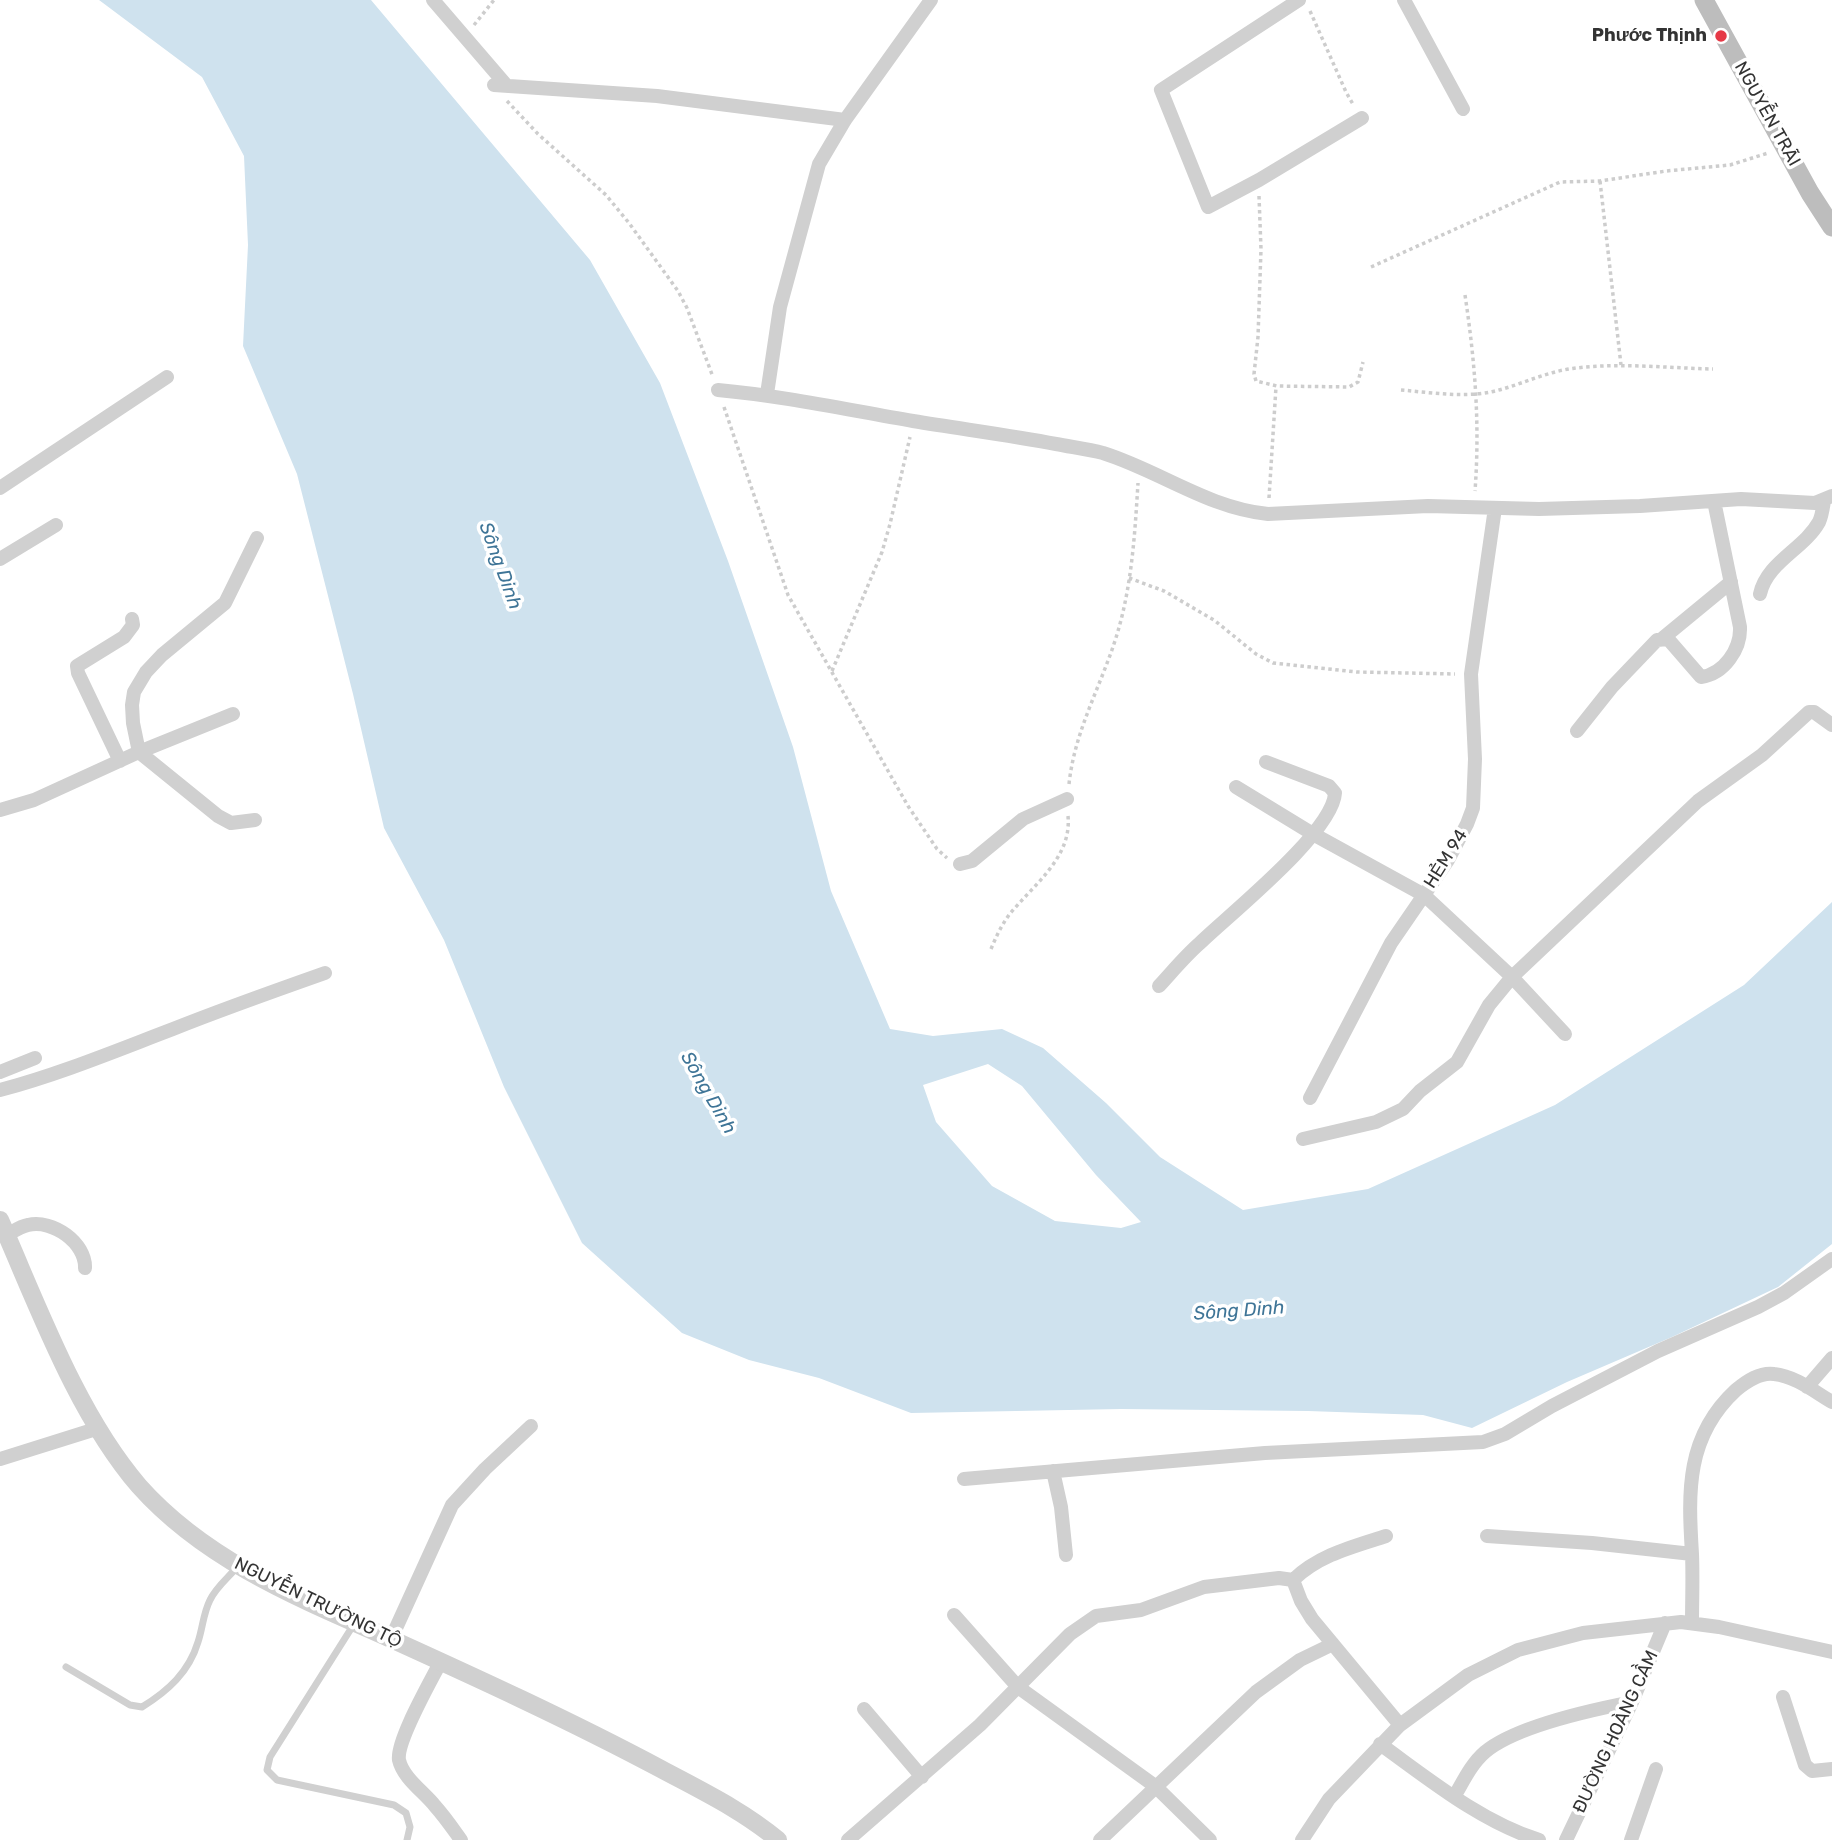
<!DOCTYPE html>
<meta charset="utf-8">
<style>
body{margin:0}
canvas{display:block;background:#fff}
</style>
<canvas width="1832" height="1840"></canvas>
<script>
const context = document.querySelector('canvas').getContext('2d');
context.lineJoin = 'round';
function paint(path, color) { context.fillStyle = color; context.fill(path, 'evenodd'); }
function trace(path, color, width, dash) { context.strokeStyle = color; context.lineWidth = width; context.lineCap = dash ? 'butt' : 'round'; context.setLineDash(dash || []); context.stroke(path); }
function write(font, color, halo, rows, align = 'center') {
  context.font = font + ' Rubik,sans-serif'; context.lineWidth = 7; context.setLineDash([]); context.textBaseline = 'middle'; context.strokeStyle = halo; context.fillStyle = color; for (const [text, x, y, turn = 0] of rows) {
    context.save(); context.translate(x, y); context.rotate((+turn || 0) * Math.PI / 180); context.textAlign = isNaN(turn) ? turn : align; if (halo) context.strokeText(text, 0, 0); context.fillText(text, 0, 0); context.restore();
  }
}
paint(new Path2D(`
 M99,0H371L590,260L660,383L728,561L793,747L831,891L890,1029L933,1036L1002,1029L1043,1048L1106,1103L1160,1157L1243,1210L1368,1189L1555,1105L1744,985L1832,902V1244L1778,1287L1672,1337L1567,1382L1472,1428L1423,1415L1308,1411L1121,1409L911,1413L819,1378L749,1360L682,1333L582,1243L504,1087L444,940L384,828L353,694L297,474L243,346L248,245L244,156L202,77ZM988,1064L1022,1086L1096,1175L1141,1222L1121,1228L1055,1221L992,1186L936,1122L923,1085Z`), '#cfe2ee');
trace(new Path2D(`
 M1310,11L1346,92L1354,106
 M474,25L494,0
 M507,101L538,134L606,195L629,223L678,291L687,308L713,377
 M1600,181L1621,365
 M1259,196L1261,249L1258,337L1254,374L1256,381L1277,386L1349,387L1358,382L1363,362
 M1371,267L1560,182L1600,181L1666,171L1730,165L1768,153
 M1465,295C1475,362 1480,423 1475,491
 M1401,390C1425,392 1451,396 1476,394C1507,392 1537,374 1569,369C1616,362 1665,368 1713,369
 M724,407L788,595L908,806L937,849L947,858
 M1269,498L1276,387
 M1129,578L1164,591L1214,620L1256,654L1273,663L1357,672L1455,674
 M832,671L882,552L890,524L910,437
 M1069,784C1075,728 1103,683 1118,631C1132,583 1135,532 1138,483
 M991,949C996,937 1001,926 1009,915C1033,885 1072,858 1068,816`), '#cdcdcd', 3.5, [3.5, 3.5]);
trace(new Path2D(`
 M354,1624L270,1757L267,1770L277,1780L394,1805L406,1813L410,1827L407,1840
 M66,1667L130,1705L142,1707C168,1691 189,1672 198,1642C203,1627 203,1614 210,1600C216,1587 229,1577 238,1566`), '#d0d0d0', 7);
trace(new Path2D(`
 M433,0L507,86
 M1299,0L1161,90L1208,207L1259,180L1362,118
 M1404,0L1463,109
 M494,85L657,96L845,120
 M718,390C784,396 848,410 913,421C961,429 1009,435 1056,444C1071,447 1088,449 1103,453C1160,471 1208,508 1268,514L1428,506L1539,509L1640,506L1741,499L1815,503L1832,496
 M767,394L780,307L819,164L845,120L931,0
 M0,488L167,377
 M0,559L56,525
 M1760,594C1767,562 1804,549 1819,522C1822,516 1823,507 1824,501
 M1663,638L1731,582
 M1577,731L1612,687L1657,640L1668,639L1701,677C1724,674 1741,649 1740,627L1714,501
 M120,761L78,673L77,666L124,637L133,625L132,619
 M1236,787L1313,834L1424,895L1512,977L1565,1034
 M0,810L34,800L139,752L233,714
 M255,820L231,823L218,816L139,752L133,723L132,705L134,692L146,672L162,655L225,603L257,538
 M960,864L972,861L1023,819L1067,799
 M1159,986C1172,972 1185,956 1200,943C1230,914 1333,832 1335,793L1329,786L1266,762
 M0,1072L35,1058
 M0,1090C60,1074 115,1051 173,1029C223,1009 274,991 325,973
 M1310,1098L1391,943L1448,860L1467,824L1473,808L1475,759L1471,674L1495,508
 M1303,1139L1376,1122L1403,1109L1420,1091L1457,1062L1489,1005L1512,977L1698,801L1762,755L1809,712H1814L1832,725
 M7,1235C14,1231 21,1226 28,1225C53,1219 86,1243 85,1268
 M1807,1387L1832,1358
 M0,1459L99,1428
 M1053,1471L1061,1507L1066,1555
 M964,1479L1265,1453L1483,1442L1505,1434L1552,1406L1658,1351L1758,1307L1784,1293L1832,1259
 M1487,1536L1592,1543L1692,1554
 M1293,1580L1301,1601L1312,1619L1400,1725
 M1293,1580C1319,1555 1352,1547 1386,1536
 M954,1615L1018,1687L1155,1786L1210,1840
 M1692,1623C1692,1600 1693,1577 1692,1554C1688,1491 1686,1436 1736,1390C1747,1381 1760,1372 1774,1374C1795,1376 1815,1392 1832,1402
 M391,1639L452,1505L485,1469L531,1426
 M441,1661C431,1681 396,1741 399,1760C403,1778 424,1792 435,1806C445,1817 453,1829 461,1840
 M1783,1697L1805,1765L1812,1771L1832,1769
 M864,1709L922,1777
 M1380,1744C1430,1780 1480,1821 1539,1840
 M1454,1797C1463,1782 1471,1764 1485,1752C1516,1726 1591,1710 1632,1702
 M848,1840L980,1725L1070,1634L1096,1616L1141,1610L1204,1587L1279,1578L1293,1580
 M1100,1840L1256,1692L1300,1660L1333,1644
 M1302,1840L1329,1799L1400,1725L1468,1675L1518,1650L1583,1633L1681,1622L1719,1627L1832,1652
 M1566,1840L1632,1702L1665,1623
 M1631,1840L1656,1769`), '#d0d0d0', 14);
trace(new Path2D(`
 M0,1220C38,1306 77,1414 139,1486C203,1558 293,1596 380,1634C475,1677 569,1720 661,1769C702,1791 742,1810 778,1840`), '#d0d0d0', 18);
trace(new Path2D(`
 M1704,0L1810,193L1832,227`), '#bdbdbd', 19);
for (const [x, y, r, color] of [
 [1721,36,7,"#e63946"]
]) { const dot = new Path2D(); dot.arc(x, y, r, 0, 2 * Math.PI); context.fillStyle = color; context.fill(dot); trace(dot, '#fff', 2.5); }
write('bold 18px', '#333', '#fff', [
 ["Phước Thịnh",1707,36]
], 'right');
write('18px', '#333', '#fff', [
 ["NGUYỄN TRÃI",1767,114,61],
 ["HẺM 94",1446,859,-58],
 ["NGUYỄN TRƯỜNG TỘ",318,1603,26],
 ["ĐƯỜNG HOÀNG CẦM",1616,1732,-65]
]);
write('italic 19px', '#3f7597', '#fff', [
 ["Sông Dinh",500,566,70],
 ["Sông Dinh",708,1093,60],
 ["Sông Dinh",1239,1311,-4]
]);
</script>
